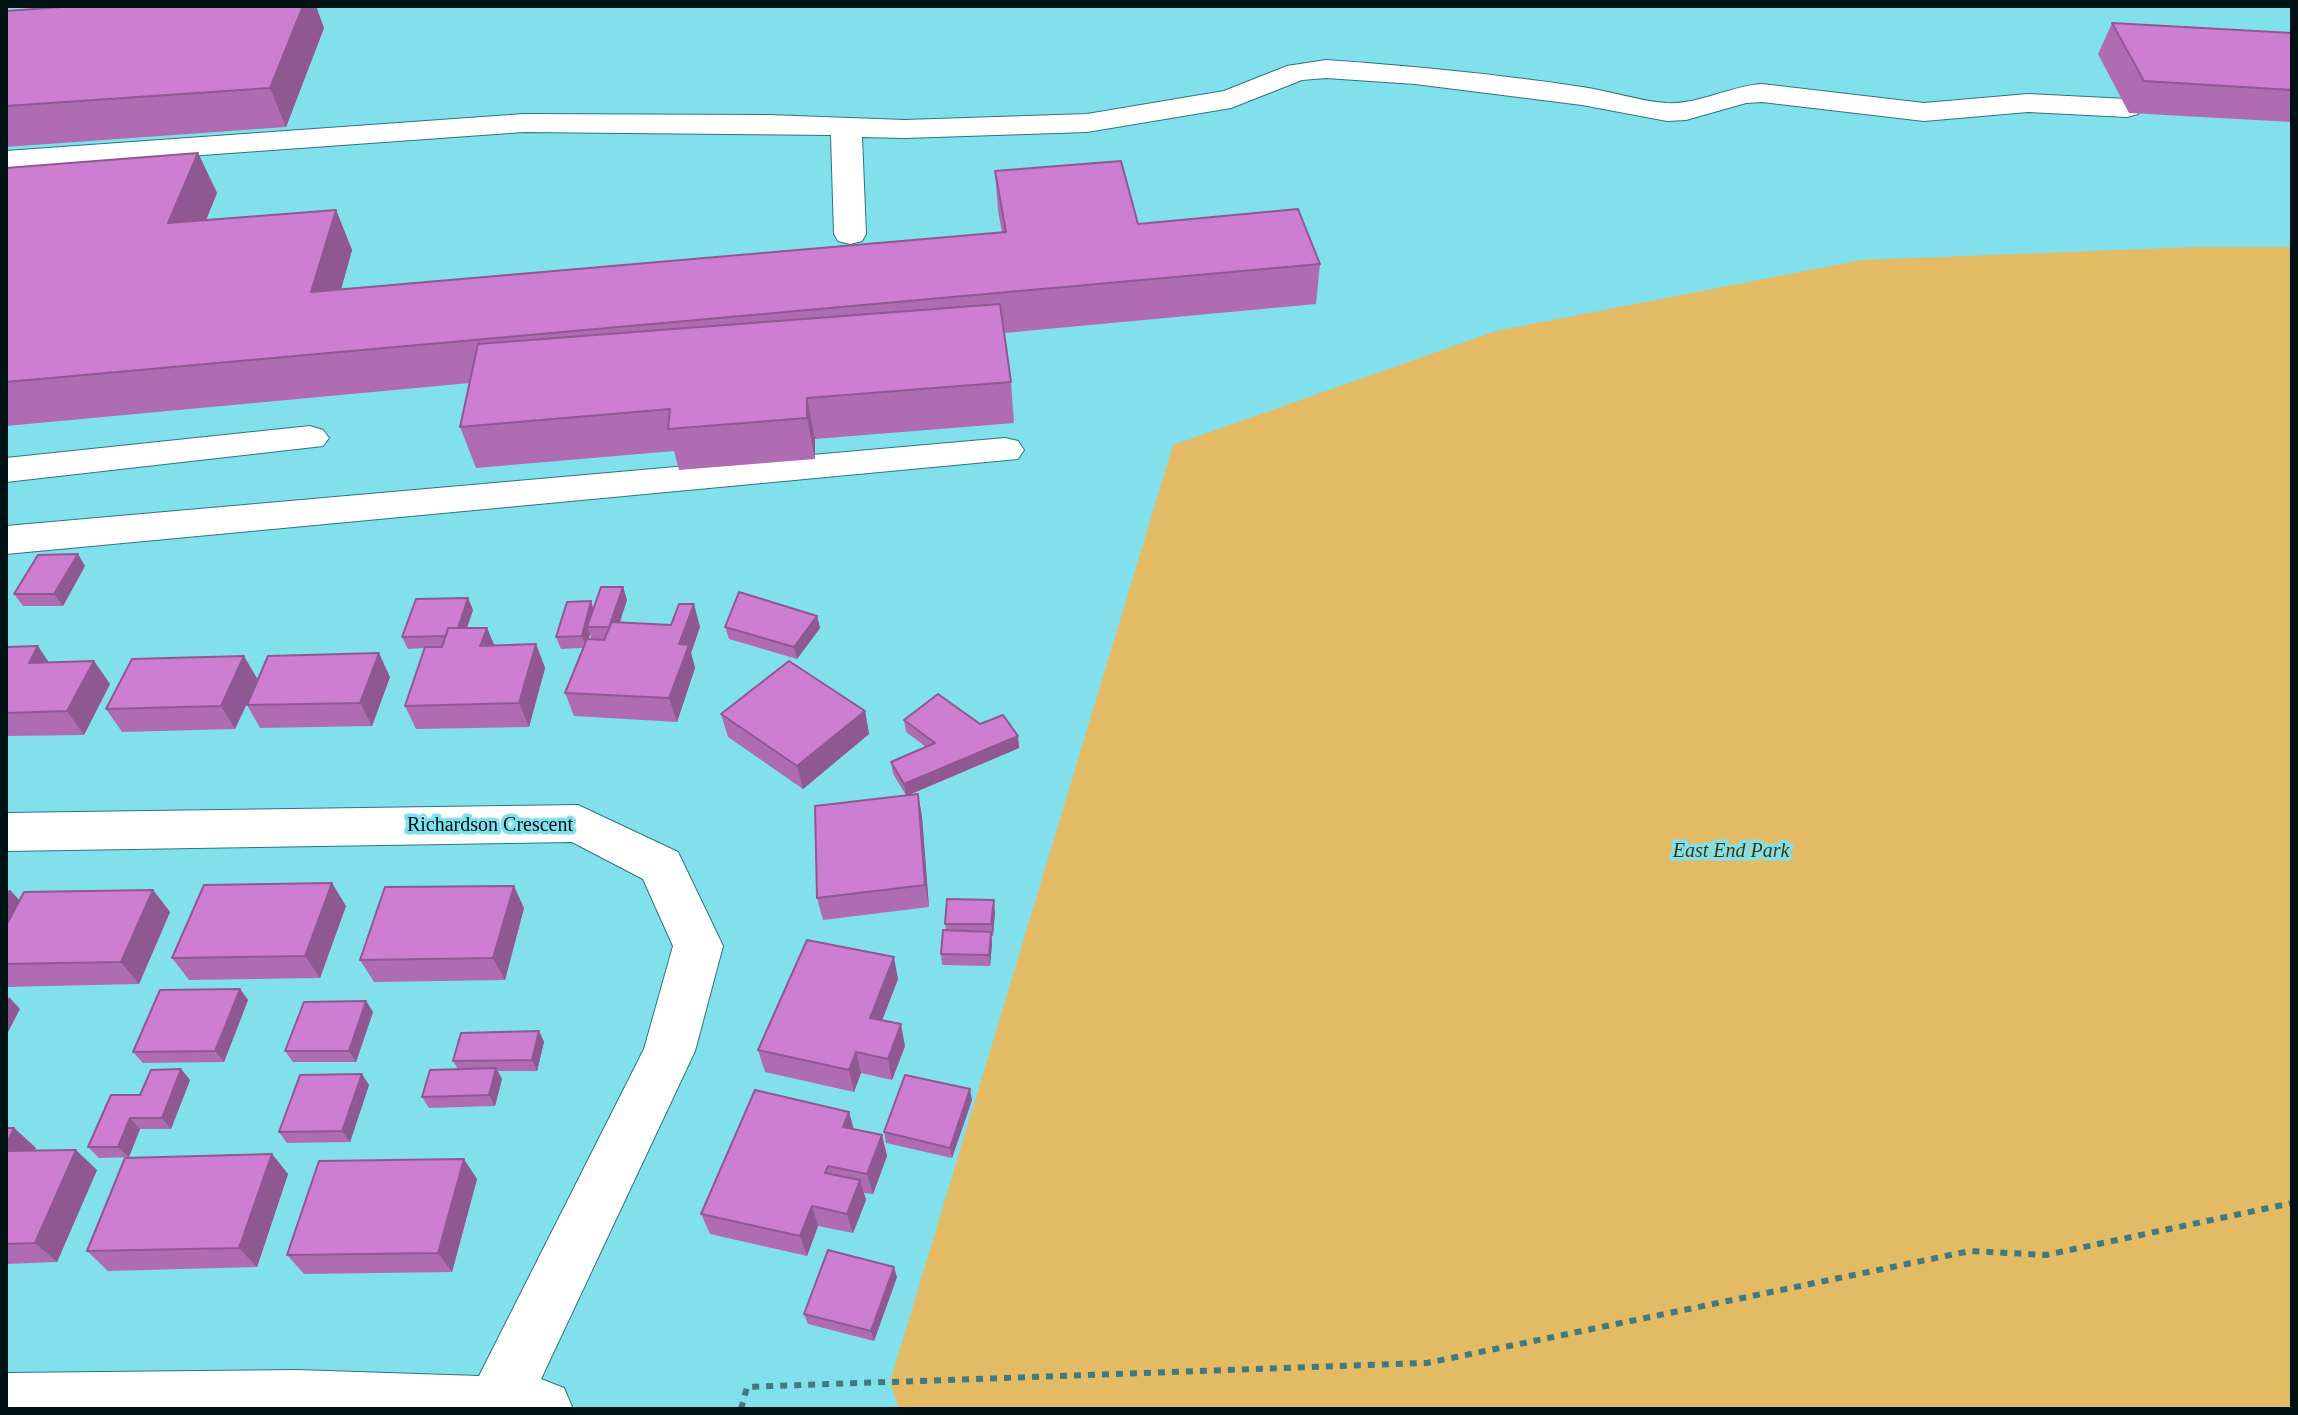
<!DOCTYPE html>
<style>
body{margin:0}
#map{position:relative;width:2298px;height:1415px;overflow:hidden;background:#82e0ec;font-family:"Times New Roman",serif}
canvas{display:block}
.frame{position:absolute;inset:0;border:8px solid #001113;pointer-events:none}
</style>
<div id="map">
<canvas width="2298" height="1415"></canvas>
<div class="frame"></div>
</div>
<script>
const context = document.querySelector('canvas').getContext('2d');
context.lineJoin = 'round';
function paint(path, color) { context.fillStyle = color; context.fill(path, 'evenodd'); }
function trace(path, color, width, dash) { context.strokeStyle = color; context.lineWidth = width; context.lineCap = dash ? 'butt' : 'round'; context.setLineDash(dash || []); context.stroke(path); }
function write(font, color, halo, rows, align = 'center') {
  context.font = font + ' "Times New Roman",serif'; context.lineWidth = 7; context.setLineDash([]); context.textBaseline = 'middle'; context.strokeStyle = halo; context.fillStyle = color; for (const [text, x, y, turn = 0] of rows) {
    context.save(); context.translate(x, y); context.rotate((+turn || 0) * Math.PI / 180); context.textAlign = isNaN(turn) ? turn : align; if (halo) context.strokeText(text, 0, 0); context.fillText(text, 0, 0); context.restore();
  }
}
paint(new Path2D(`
 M2196,247H2292V1409H899L890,1382L1173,445L1496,331L1862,260Z`), '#e2bb64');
const minor = new Path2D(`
 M1326,60C1412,66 1497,74 1582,87C1610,91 1638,101 1666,103C1698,105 1730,86 1762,84L1924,103L2028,94L2127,99L2138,102L2142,108L2138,114L2127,117L2028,112L1924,121L1762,102L1746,103L1686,120L1667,121L1582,105L1415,84L1326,78L1302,80L1231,108L1087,132L905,138L862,137L866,234L862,241L850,244L838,241L834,234L831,135L524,132L6,169V151L524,114L768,115L905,120L1087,114L1224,91L1287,66Z
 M310,426L323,430L329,438L323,446L6,482V458Z
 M1005,438L1018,441L1024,450L1018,459L6,554V526Z
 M578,805L678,852L723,946L695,1051L541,1379L564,1388L573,1409H6V1373L297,1370L479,1376L644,1049L673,946L643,879L572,842L6,851V813Z`);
trace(minor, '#2c767f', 2);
trace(new Path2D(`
 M741,1409L747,1387L1427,1363L1970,1251L2046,1255L2292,1203`), '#417980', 6, [7, 7]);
paint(minor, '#fff');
paint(new Path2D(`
 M6,11L324,28L286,127L6,147Z
 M2112,23L2292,33V122L2129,113L2098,54Z
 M198,153L217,193L206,220L336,210L352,250L341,289L1002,232L998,211L995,171L1138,224L1320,264L1316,304L1004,333L1011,382L1014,423L815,439V459L679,470L674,451L476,468L460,427L470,383L6,426V168Z
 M85,566L63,606H23L14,594Z
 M623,587L627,600L620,622L700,627L691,653L695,668L677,722L574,716L565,693L583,648L561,649L556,637L591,601L593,609ZM590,634L591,639H604V640L588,639Z
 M468,598L473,610L467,628H487L494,646L536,644L545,668L529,727L416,729L405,706L425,648L408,649L402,637Z
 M817,616L820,628L797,659L729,639L725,627Z
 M6,647L49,662L94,661L110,684L84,735L6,736Z
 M390,677L372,726L260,728L247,705L256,684L235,729L122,732L106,709L258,680Z
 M865,711L869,734L803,789L728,737L721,714Z
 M904,720L980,724L1018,736L1019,748L909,795L918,794L922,817L929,907L823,920L817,898L906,795L893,774L891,762L926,747L906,732Z
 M6,890H10L20,901L153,890L170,912L139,984L6,987Z
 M346,906L320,978L189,980L172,958Z
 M524,908L505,980L374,982L360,960Z
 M995,912L993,936H991L992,943L990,966L942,965L941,954L946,930L945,924Z
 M898,979L882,1020L905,1046L892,1080L861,1073L854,1092L765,1072L758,1050Z
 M240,989L248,1000L224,1062L143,1063L133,1052Z
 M366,1001L373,1012L356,1062H293L285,1051Z
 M539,1031L544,1042L537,1071H498L502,1079L495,1106L429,1108L422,1097L458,1069L453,1061Z
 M181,1069L190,1080L171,1129H140L129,1157L99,1158L88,1147L140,1095Z
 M369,1085L350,1142L287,1143L279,1132Z
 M972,1100L952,1158L886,1143L884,1132Z
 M849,1112L854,1129L882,1135L887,1156L873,1194L864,1193L866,1200L853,1233L818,1226L807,1256L710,1234L701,1214Z
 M6,1128H14L36,1148L35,1150L97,1170L57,1262L6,1264Z
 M272,1154L288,1174L257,1267L108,1271L87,1251Z
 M477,1179L452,1272L304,1274L287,1255Z
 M897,1277L874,1341L808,1324L804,1314Z`), '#b06cb3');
paint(new Path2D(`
 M303,6H316L324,28L286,127L270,88Z
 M198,153L217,193L188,264L168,223Z
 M336,210L352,250L329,333L311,292Z
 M807,398L815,439V459L807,418Z
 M78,554L85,566L63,606L54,594Z
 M623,587L627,600L614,639L610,627Z
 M468,598L473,610L460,648L455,635Z
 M591,601L595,614L587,627L590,634L586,648L582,636Z
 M694,604L700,627L691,653L695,668L677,722L669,698L679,644Z
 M817,616L820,628L797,659L794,647Z
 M487,628L497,651L480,646Z
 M536,644L545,668L529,727L519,703Z
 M38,646L54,670L29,663Z
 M379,653L390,677L372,726L360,703Z
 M244,656L258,680L235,729L221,706Z
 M94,661L110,684L84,735L67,711Z
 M865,711L869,734L803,789L797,766Z
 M1018,736L1019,748L906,796L904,784Z
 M918,794L922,817L929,907L925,885Z
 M332,883L346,906L320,978L305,956Z
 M514,886L524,908L505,980L493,958Z
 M10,890L30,912L6,959V898Z
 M153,890L170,912L139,984L121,962Z
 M994,900L995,912L993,936L991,924Z
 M991,932L992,943L990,966L989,955Z
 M894,957L898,979L875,1039L870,1018Z
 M240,989L248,1000L224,1062L215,1051Z
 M9,997L20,1009L6,1036V1004Z
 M366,1001L373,1012L356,1062L349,1051Z
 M901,1024L905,1046L892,1080L888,1059Z
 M539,1031L544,1042L537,1071L532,1060Z
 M856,1052L861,1073L854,1092L849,1070Z
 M496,1068L502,1079L495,1106L489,1095Z
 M181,1069L190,1080L171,1129L162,1118Z
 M362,1074L369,1085L350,1142L342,1131Z
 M970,1089L972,1100L952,1158L950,1148Z
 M849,1112L854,1132L843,1127Z
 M130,1118L140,1129L129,1157L118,1147Z
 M14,1128L36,1148L25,1171L6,1154V1145Z
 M882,1135L887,1156L873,1194L867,1174Z
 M76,1150L97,1170L57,1262L35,1243Z
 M272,1154L288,1174L257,1267L239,1248Z
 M464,1159L477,1179L452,1272L438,1253Z
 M860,1180L866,1200L853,1233L847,1214Z
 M812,1206L818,1226L807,1256L800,1236Z
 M894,1267L897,1277L874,1341L871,1331Z`), '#905892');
const building = new Path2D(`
 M75,6H303L270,88L6,106V11Z
 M2112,23L2292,33V90L2144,81Z
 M198,153L168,223L336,210L311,292L1006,232L995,171L1121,161L1138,224L1298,209L1320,264L6,382V168Z
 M1000,304L1011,382L807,398V418L668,429L670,409L460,427L478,344Z
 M78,554L54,594H14L38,555Z
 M601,587H623L609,627H587Z
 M739,592L817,616L794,647L725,627Z
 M468,598L458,628H448L446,636L402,637L416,599Z
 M591,601L582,636L556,637L567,602Z
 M679,604H694L679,644L689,645L669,698L565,693L587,639L604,640L612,622L671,625Z
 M448,628H487L480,646L536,644L519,703L405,706L425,647H442Z
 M38,646L29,663L94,661L67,711L6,713V647Z
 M379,653L360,703L247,705L268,656Z
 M244,656L221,706L106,709L132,659Z
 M789,661L865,711L797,766L721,714Z
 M938,694L980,724L1003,715L1018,736L904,784L891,762L935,743L904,720Z
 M918,794L925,885L817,898L815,806Z
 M332,883L305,956L172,958L204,885Z
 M514,886L493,958L360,960L385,887Z
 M153,890L121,962L6,964V926L24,892Z
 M947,899L994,900L991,924H945Z
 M943,930L991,932L989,955L941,954Z
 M807,940L894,957L870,1018L901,1024L888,1059L856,1052L849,1070L758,1050Z
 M240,989L215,1051L133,1052L160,990Z
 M366,1001L349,1051H285L304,1002Z
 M539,1031L532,1060L453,1061L461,1033Z
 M496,1068L489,1095L422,1097L430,1070Z
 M181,1069L162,1118H130L118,1147H88L111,1095H140L151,1070Z
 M362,1074L342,1131L279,1132L300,1075Z
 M905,1075L970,1089L950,1148L884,1132Z
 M755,1090L849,1112L843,1127L882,1135L867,1174L828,1166L825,1173L860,1180L847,1214L812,1206L800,1236L701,1214Z
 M6,1128H14L6,1145Z
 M76,1150L35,1243L6,1244V1151Z
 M272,1154L239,1248L87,1251L125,1158Z
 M464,1159L438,1253L287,1255L319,1161Z
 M828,1250L894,1267L871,1331L804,1314Z`);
paint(building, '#cd7ed0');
trace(building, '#905892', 2);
write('20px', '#001113', '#82e0ec', [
 ["Richardson Crescent",490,826]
]);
write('italic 20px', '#4a3602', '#82e0ec', [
 ["East End Park",1731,852]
]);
</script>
